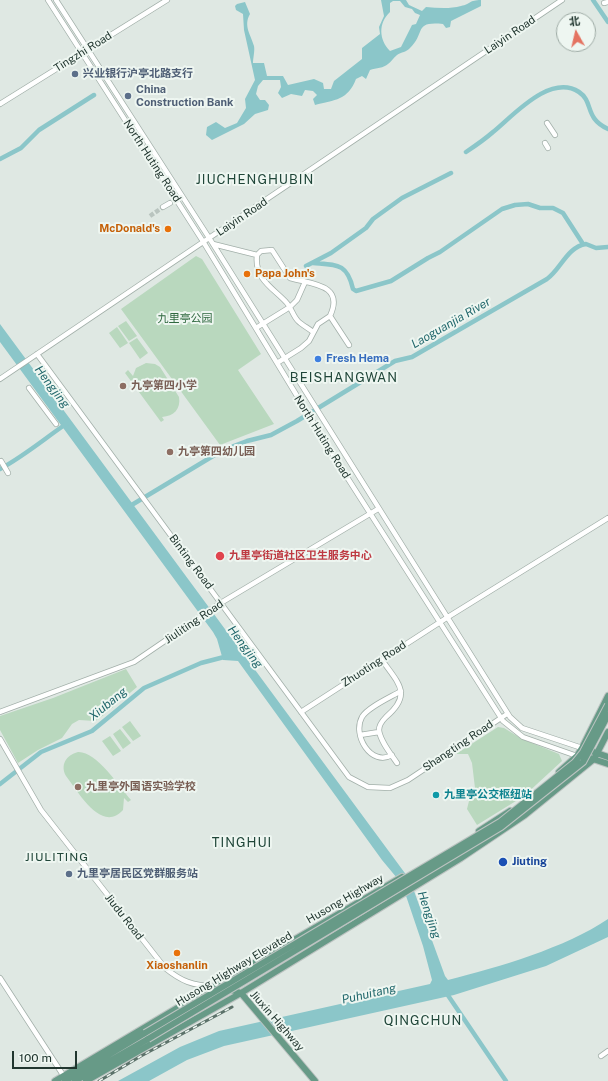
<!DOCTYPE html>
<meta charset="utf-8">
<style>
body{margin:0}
#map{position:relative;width:608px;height:1081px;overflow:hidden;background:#dfe8e3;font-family:"Public Sans","Noto Sans SC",sans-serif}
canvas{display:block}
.north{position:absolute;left:556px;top:12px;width:40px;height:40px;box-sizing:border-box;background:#eef6f1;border:1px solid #9ca9a3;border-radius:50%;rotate:352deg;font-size:11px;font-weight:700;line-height:16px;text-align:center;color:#21362f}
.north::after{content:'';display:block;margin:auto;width:14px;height:18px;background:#e47361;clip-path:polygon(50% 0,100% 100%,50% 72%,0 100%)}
.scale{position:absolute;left:12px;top:1051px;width:65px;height:18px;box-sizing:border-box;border:2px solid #21362f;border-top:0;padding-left:5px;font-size:12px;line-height:14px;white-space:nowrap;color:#21362f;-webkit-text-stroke:3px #eef6f1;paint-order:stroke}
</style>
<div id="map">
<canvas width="608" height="1081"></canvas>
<div class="north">北</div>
<div class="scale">100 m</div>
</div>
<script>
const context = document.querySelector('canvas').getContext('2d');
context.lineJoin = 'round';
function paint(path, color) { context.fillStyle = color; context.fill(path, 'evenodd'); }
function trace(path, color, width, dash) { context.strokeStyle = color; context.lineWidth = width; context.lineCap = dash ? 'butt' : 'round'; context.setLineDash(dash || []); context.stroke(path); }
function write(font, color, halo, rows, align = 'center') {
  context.font = font + ' "Public Sans","Noto Sans SC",sans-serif'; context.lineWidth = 4; context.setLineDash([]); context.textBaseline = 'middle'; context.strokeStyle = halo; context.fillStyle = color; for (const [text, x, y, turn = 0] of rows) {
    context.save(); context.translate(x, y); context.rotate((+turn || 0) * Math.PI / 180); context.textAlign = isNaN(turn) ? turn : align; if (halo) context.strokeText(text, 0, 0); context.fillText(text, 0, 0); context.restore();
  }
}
paint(new Path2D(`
 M196,256L202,259L261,354L238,370L274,424L220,445L121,309Z
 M126,321L137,336L129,341L118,326Z
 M117,327L128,343L120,348L109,333Z
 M137,338L148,353L140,359L129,343Z
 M146,363L155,364L160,367L179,397C181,409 174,416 162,417L164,420L161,422L125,373L128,370L133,376L136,368Z
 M126,669L137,687L99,719L95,721L79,720L72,724L62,738L38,750L18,763L0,730V716L53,698Z
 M130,721L141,736L133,741L122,727Z
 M498,727L504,728L522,739L559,754L562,761L524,796L477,825L467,809L469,801L464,792L472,793L475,788L472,763L468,754H456Z
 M120,729L131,743L123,749L113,734Z
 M110,736L121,751L113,756L102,741Z
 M78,752C96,751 119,786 131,800L128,802L124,798L123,810C101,834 78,791 66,776C60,765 66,755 78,752Z`), '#b9d8be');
paint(new Path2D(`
 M381,0H406L409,5L422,11L426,7C438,8 450,9 461,6C471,4 469,0 481,0V6L451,21L450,27L446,28L443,24C413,21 426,33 410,48C407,52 401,52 397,55C393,58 391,62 388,64C384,68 376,68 370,70L366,79L362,76L356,79C348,100 335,100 315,105L313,99L317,95L313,91L305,90L302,96L291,94L282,98L278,93L281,87L280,80H263L258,86L256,94L260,100H265L269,105L268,110L255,114L244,124L212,140L206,135L207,127L216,122L225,128L237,123L246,108L245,99L255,80L244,30L243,14L236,10L235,6L237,4L245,2L250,14C243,26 251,35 254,46C255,51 253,58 253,63H264L267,76H283L288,85L314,79L323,83L324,89H331L334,81L362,59V48L380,34L379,27L384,16ZM393,1H400L405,7L412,9L415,13L420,15L416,24L412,25L401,47L390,51C379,40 378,23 390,12V3Z
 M0,324L410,880L445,976L448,980C499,967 565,948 608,919V937L546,966L454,995L224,1046L187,1060L149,1081H118L180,1047L219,1031L430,984L432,980L423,946L402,884L382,860L238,661L223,660L217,639L213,632L0,342Z`), '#8bc6c9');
trace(new Path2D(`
 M593,0L608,22
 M466,152C475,146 484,140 493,132C513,116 550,73 579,92C594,102 584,118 608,129
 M0,159L21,148L39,130L94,95
 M313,263C337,265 347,263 353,289L356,291L391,281L428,258L440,252L502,209L515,205L528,204L540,208H553L563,213L583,244
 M306,266L331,253L366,228L373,219L402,198L451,173
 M0,469C24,456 44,439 66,424
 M130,506L223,450L247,441L271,435L297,421L395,361L412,357L547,279C561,269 567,247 586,244L596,248L608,247
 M0,784L41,752L92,731L144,688L201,663L228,656
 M445,991L506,1081`), '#8bc6c9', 4.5);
trace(new Path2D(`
 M150,216L163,207`), '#b9c4bf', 4.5, [4.5, 2]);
const minor = new Path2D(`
 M48,0L204,243L336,460L503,721L523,737L577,756
 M56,0L213,244L510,717L522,728L582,748
 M604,3L608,2
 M0,104L167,0
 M547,123L555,135
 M545,143L548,148
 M163,207L170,203
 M213,244L257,255
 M256,328L290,307L297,300L305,282
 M313,332C308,328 302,325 298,321C293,316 291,307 286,302C273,288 254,279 257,255L261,251L272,250L290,278C311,284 345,284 330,316L349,345
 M37,354L349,777L368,787L390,788L408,780L507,714
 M277,363L301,348L309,341L318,324L330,316
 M0,379L562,0
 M29,388L56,424
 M1,461L8,473
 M382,660C398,683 413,694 386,717C382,721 379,725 379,730C380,741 391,754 397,763
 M0,712L134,662L219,604L378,509
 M301,712L448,617L608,518
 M360,735L379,732
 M0,739L41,810L165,968C181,981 193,986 214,986
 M392,755C371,767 352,735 362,717C368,707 391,697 401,691
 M0,978L65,1078
 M601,1056L608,1051`);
const major = new Path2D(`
 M585,749L608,757
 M590,758L608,764
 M559,772L577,756L582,748L608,696
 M479,831L510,811
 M218,986L241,993L315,1081
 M55,1081L189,1001L402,877
 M65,1081L145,1033
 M75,1081L148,1039
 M86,1081L241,993L461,858L525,815L594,759L608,732`);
trace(minor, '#a2afa9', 6);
trace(major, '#bcc3c1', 8);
trace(minor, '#fff', 4.5);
trace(major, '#679a87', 6);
const rail = new Path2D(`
 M99,1081L141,1056L232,1007`);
trace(rail, '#5c726a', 3);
trace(rail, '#eef6f1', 1.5, [4.5]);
const majorBridge = new Path2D(`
 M145,1033L500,822L575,762L583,752L608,705
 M148,1039L501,827L583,762L608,715`);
trace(majorBridge, '#bcc3c1', 8, []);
trace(majorBridge, '#679a87', 6);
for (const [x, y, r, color] of [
 [75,74,4,"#5c6f8a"],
 [128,96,4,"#5c6f8a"],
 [168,229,4,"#e8710a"],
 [247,274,4,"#e8710a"],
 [318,359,4,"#3f7fe0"],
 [123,386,4,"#8d6e63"],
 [170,452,4,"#8d6e63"],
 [220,556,5,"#e0444e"],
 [78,787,4,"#8d6e63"],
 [436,795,4,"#0f9aa8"],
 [503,862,5,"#1a4fb4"],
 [69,874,4,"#5c6f8a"],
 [177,953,4,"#e8710a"]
]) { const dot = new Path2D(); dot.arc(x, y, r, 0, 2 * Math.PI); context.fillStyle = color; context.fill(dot); trace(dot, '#eef6f1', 1.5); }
write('11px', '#21362f', '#eef6f1', [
 ["Laiyin Road",510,35,-34],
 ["Tingzhi Road",83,52,-32],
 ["North Huting Road",152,161,57],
 ["Laiyin Road",242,217,-34],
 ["North Huting Road",322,437,58],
 ["Binting Road",191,562,53],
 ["Jiuliting Road",194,622,-34],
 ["Zhuoting Road",374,664,-33],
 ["Shangting Road",458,746,-34],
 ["Husong Highway",345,899,-30],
 ["Jiudu Road",124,917,52],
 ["Husong Highway Elevated",234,969,-31],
 ["Jiuxin Highway",277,1021,49]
]);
write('bold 11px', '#4e5e75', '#eef6f1', [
 ["兴业银行沪亭北路支行",83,74],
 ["China",136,90],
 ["Construction Bank",136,103],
 ["九里亭居民区党群服务站",77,874]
], 'left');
write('bold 11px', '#c56008', '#eef6f1', [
 ["McDonald's",160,229],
 ["Papa John's",255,274,"left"],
 ["Xiaoshanlin",177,966,"center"]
], 'right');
write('11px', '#306940', '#eef6f1', [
 ["九里亭公园",185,319]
]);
write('bold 11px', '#366cbe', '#eef6f1', [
 ["Fresh Hema",326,359]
], 'left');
write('bold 11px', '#785e54', '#eef6f1', [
 ["九亭第四小学",131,386],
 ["九亭第四幼儿园",178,452],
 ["九里亭外国语实验学校",86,787]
], 'left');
write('bold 11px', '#be3a42', '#eef6f1', [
 ["九里亭街道社区卫生服务中心",229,556]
], 'left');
write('bold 11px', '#0d838f', '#eef6f1', [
 ["九里亭公交枢纽站",444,795]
], 'left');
write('bold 11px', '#164399', '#eef6f1', [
 ["Jiuting",512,862]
], 'left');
write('italic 12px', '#22686c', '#eef6f1', [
 ["Laoguanjia River",451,323,-30],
 ["Hengjing",52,387,53],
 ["Hengjing",245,647,53],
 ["Xiubang",108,704,-39],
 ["Hengjing",429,915,71],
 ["Puhuitang",369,994,-13]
]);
context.letterSpacing = '1px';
write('12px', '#204639', '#eef6f1', [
 ["JIULITING",57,857]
]);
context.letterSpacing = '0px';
context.letterSpacing = '1px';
write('13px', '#204639', '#eef6f1', [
 ["JIUCHENGHUBIN",255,180],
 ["BEISHANGWAN",344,378],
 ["TINGHUI",242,843],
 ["QINGCHUN",423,1021]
]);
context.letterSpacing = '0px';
</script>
